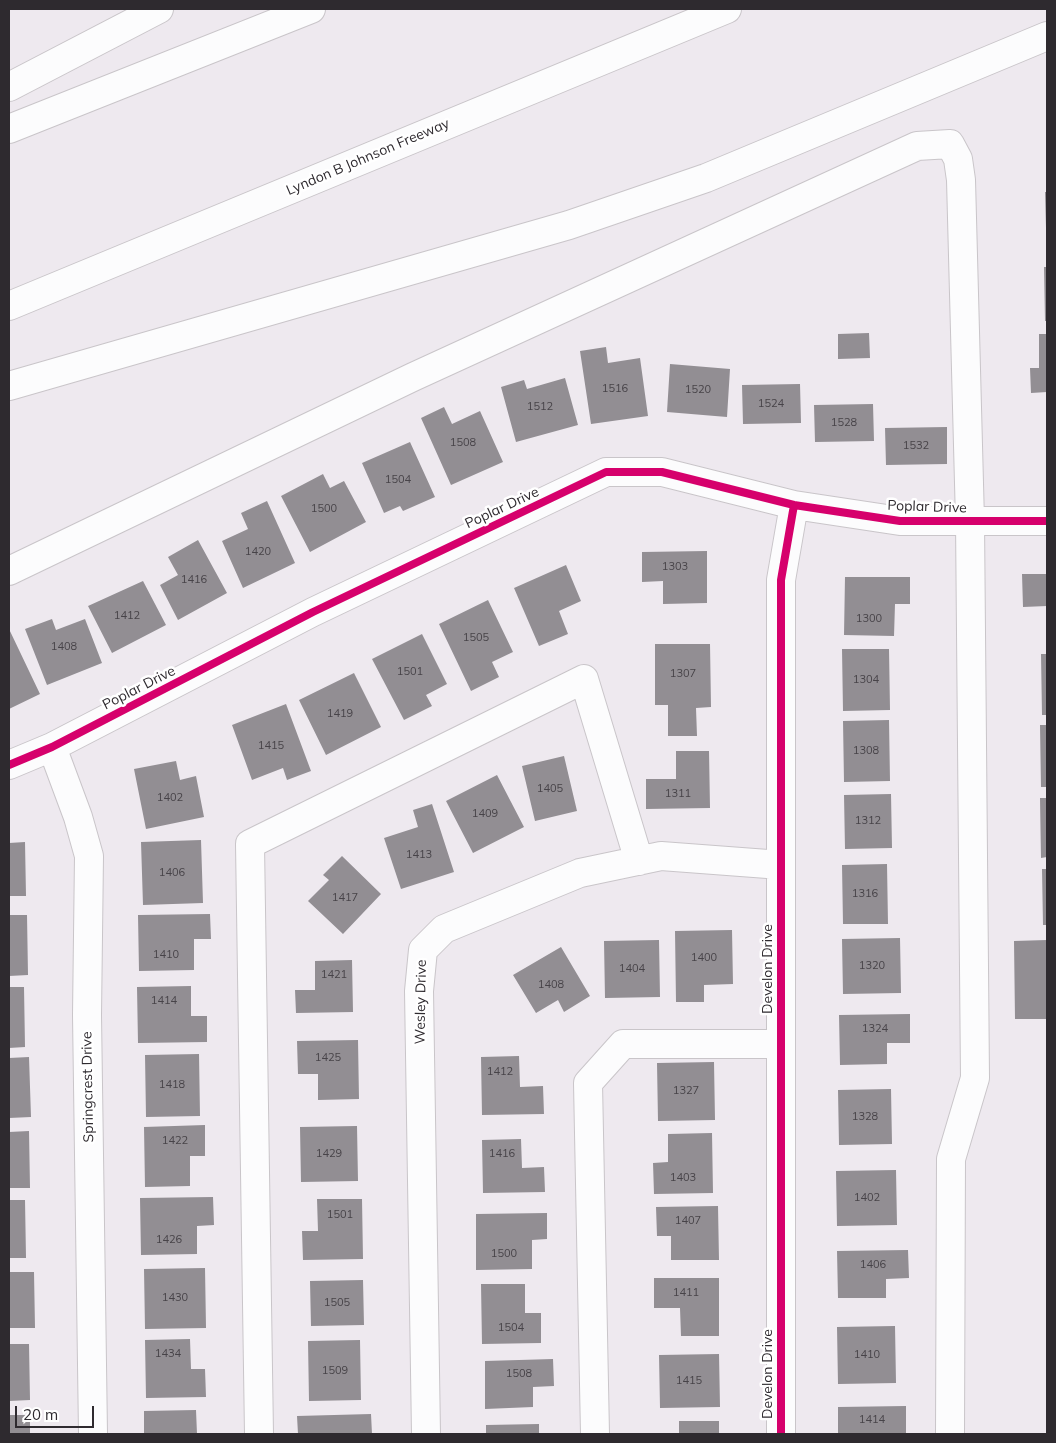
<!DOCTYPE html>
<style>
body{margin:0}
#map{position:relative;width:1056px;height:1443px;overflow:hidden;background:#eee9ef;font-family:Mulish,sans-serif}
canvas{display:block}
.frame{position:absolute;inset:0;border:10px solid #2e2a2f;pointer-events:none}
.scale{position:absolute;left:15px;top:1406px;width:79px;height:22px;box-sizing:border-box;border:2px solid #2e2a2f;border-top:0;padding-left:6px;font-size:15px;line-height:18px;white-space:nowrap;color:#2e2a2f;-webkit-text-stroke:4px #fff;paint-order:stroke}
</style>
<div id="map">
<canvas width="1056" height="1443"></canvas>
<div class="frame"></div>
<div class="scale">20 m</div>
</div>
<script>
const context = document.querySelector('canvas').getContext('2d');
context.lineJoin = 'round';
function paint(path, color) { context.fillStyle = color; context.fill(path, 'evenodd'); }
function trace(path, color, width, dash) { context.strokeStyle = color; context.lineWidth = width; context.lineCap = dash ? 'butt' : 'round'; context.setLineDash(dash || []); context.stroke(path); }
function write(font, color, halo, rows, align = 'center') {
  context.font = font + ' Mulish,sans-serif'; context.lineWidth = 5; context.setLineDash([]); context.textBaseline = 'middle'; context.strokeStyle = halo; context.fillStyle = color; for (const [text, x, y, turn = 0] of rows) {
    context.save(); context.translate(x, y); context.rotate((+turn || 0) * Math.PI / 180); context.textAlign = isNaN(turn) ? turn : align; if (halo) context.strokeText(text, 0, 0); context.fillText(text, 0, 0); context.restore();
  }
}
paint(new Path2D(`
 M1045,192H1047V228H1046Z
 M1044,267H1047V321H1045Z
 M869,333L870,358L838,359V334Z
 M1039,334H1047V392L1031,393L1030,368H1039Z
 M606,347L608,363L640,358L648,416L591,424L580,351Z
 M670,364L730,369L727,417L667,412Z
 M565,378L578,425L516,442L501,387L524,380L527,389Z
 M800,384L801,423L743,424L742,385Z
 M873,404L874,441L815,442L814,405Z
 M444,407L452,424L480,411L503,462L451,485L421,418Z
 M947,427V464L886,465L885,428Z
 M410,442L435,497L403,511L400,506L384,513L362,463Z
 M323,474L330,488L344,481L366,522L310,552L281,496Z
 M267,501L295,563L243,588L222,541L248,529L241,513Z
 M198,540L227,593L178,620L160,585L178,575L168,557Z
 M707,551V603L663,604V581L642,582V552Z
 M566,565L581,601L559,611L568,634L539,646L514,588Z
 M1022,574H1047V606L1023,607Z
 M845,577H910V604H895L894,636L844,635Z
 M143,581L166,625L112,653L88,606Z
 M488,600L513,652L492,662L499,677L471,691L439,624Z
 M52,619L56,630L85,619L102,663L47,685L25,629Z
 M9,629L40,694L9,709Z
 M422,634L447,684L426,695L432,706L404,720L372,659Z
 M655,644H710L711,707L696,708L697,736H668V705H655Z
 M842,649H889L890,710L843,711Z
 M1041,654H1047V715H1042Z
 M354,673L381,727L326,755L299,700Z
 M286,704L311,771L287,780L283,768L252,780L232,725Z
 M889,720L890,781L844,782L843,721Z
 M1040,725H1047V787H1041Z
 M676,751H709L710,808L646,809V779H676Z
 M564,756L577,811L535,821L522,766Z
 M176,761L180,780L196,776L204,817L146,829L134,769Z
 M497,775L524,827L473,853L446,801Z
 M891,794L892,848L845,849L844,795Z
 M1040,798H1047V857L1041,858Z
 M432,804L454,872L401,889L384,838L418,827L413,810Z
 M201,840L203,903L143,905L141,842Z
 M25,842L26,896H9V843Z
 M342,856L381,894L343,934L308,901L329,880L323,875Z
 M887,864L888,924H843L842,865Z
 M1042,869H1047V925H1043Z
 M210,914L211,939H194V970L139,971L138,915Z
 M9,915H27L28,975L9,976Z
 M732,930L733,984L704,985V1002H676L675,931Z
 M900,938L901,993L843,994L842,939Z
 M659,940L660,997L605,998L604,941Z
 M1047,940V1019H1015L1014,941Z
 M561,947L590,996L564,1012L558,1000L536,1013L513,975Z
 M352,960L353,1012L296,1013L295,990H315V961Z
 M191,986V1016H207V1042L138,1043L137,987Z
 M9,987H24L25,1047L9,1048Z
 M910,1014V1043H887V1064L840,1065L839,1015Z
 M358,1040L359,1099L318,1100V1074H298L297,1041Z
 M199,1054L200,1116L146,1117L145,1055Z
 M519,1056L520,1087L543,1086L544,1114L482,1115L481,1057Z
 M29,1057L31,1117L9,1118V1058Z
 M714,1062L715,1120L658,1121L657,1063Z
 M891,1089L892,1144L839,1145L838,1090Z
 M205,1125V1156H190V1186L145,1187L144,1127Z
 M357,1126L358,1181L301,1182L300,1127Z
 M29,1131L30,1188H9V1132Z
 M712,1133L713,1193L654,1194L653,1163L668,1162V1134Z
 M521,1139L522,1168L544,1167L545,1192L483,1193L482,1140Z
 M896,1170L897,1225L837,1226L836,1171Z
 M213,1197L214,1225L197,1226V1254L141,1255L140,1198Z
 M317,1199H362L363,1259L303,1260L302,1231H318Z
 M9,1200H25L26,1258H9Z
 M718,1206L719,1260H671V1236H657L656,1207Z
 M547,1213V1239L532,1240V1269L476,1270V1214Z
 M908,1250L909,1278L886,1279V1298H838L837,1251Z
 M205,1268L206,1328L145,1329L144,1269Z
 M9,1272H34L35,1328H9Z
 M654,1278H719V1336H681L680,1308H654Z
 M363,1280L364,1325L311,1326L310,1281Z
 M481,1284H525V1313H541V1343L482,1344Z
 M895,1326L896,1383L838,1384L837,1327Z
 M190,1339L191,1369H205L206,1397L146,1398L145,1340Z
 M360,1340L361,1400L309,1401L308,1341Z
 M9,1344H29L30,1400L9,1401Z
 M719,1354L720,1407L660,1408L659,1355Z
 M553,1359L554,1386L533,1387V1407L485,1409V1361Z
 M906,1406V1433L838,1434V1407Z
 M196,1410L197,1434H144V1411Z
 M371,1414L372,1434H298L297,1416Z
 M9,1415H30V1434H9Z
 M679,1421H719V1434H679Z
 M539,1424V1434H486V1425Z`), '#928e93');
const minor = new Path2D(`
 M9,571L413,377L917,146L950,144L958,159L961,180L970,521L975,1078L951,1159L950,1434
 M52,747L78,817L89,856L87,1015L93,1434
 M9,765L52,747L313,612L606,472H662L794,505L900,521H1047
 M259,1434L250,844L584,679L639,861
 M426,1434L419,991L423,950L444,929L580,873L661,856L781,865
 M595,1434L588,1083L623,1044H781
 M781,1434V580L794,505`);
const highway = new Path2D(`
 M9,87L159,9
 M9,129L311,9
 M9,306L727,9
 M9,386L569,225L706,178L1047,36`);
trace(minor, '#c9c5c9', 30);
trace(highway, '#c9c5c9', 30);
trace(minor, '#fcfcfd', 28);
trace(highway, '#fcfcfd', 28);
trace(new Path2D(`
 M9,765L52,747L313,612L606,472H662L794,505L900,521H1047
 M781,1434V580L794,505`), '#d6006c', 8);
write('11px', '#474348', null, [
 ["1516",615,389],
 ["1520",698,390],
 ["1524",771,404],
 ["1512",540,407],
 ["1528",844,423],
 ["1508",463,443],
 ["1532",916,446],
 ["1504",398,480],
 ["1500",324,509],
 ["1420",258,552],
 ["1303",675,567],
 ["1416",194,580],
 ["1412",127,616],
 ["1300",869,619],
 ["1505",476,638],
 ["1408",64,647],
 ["1501",410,672],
 ["1307",683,674],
 ["1304",866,680],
 ["1419",340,714],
 ["1415",271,746],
 ["1308",866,751],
 ["1405",550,789],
 ["1311",678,794],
 ["1402",170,798],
 ["1409",485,814],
 ["1312",868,821],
 ["1413",419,855],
 ["1406",172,873],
 ["1316",865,894],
 ["1417",345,898],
 ["1410",166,955],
 ["1400",704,958],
 ["1320",872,966],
 ["1404",632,969],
 ["1421",334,975],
 ["1408",551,985],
 ["1414",164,1001],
 ["1324",875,1029],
 ["1425",328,1058],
 ["1412",500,1072],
 ["1418",172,1085],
 ["1327",686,1091],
 ["1328",865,1117],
 ["1422",175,1141],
 ["1429",329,1154],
 ["1416",502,1154],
 ["1403",683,1178],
 ["1402",867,1198],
 ["1501",340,1215],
 ["1407",688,1221],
 ["1426",169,1240],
 ["1500",504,1254],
 ["1406",873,1265],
 ["1411",686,1293],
 ["1430",175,1298],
 ["1505",337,1303],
 ["1504",511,1328],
 ["1434",168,1354],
 ["1410",867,1355],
 ["1509",335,1371],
 ["1508",519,1374],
 ["1415",689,1381],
 ["1414",872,1420]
]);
write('14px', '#2e2a2f', '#fff', [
 ["Lyndon B Johnson Freeway",368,157,-23],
 ["Poplar Drive",927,507,2],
 ["Poplar Drive",502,508,-25],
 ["Poplar Drive",139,688,-27],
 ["Develon Drive",768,969,-90],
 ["Wesley Drive",421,1002,-89],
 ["Springcrest Drive",88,1087,-91],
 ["Develon Drive",768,1374,-90]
]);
</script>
